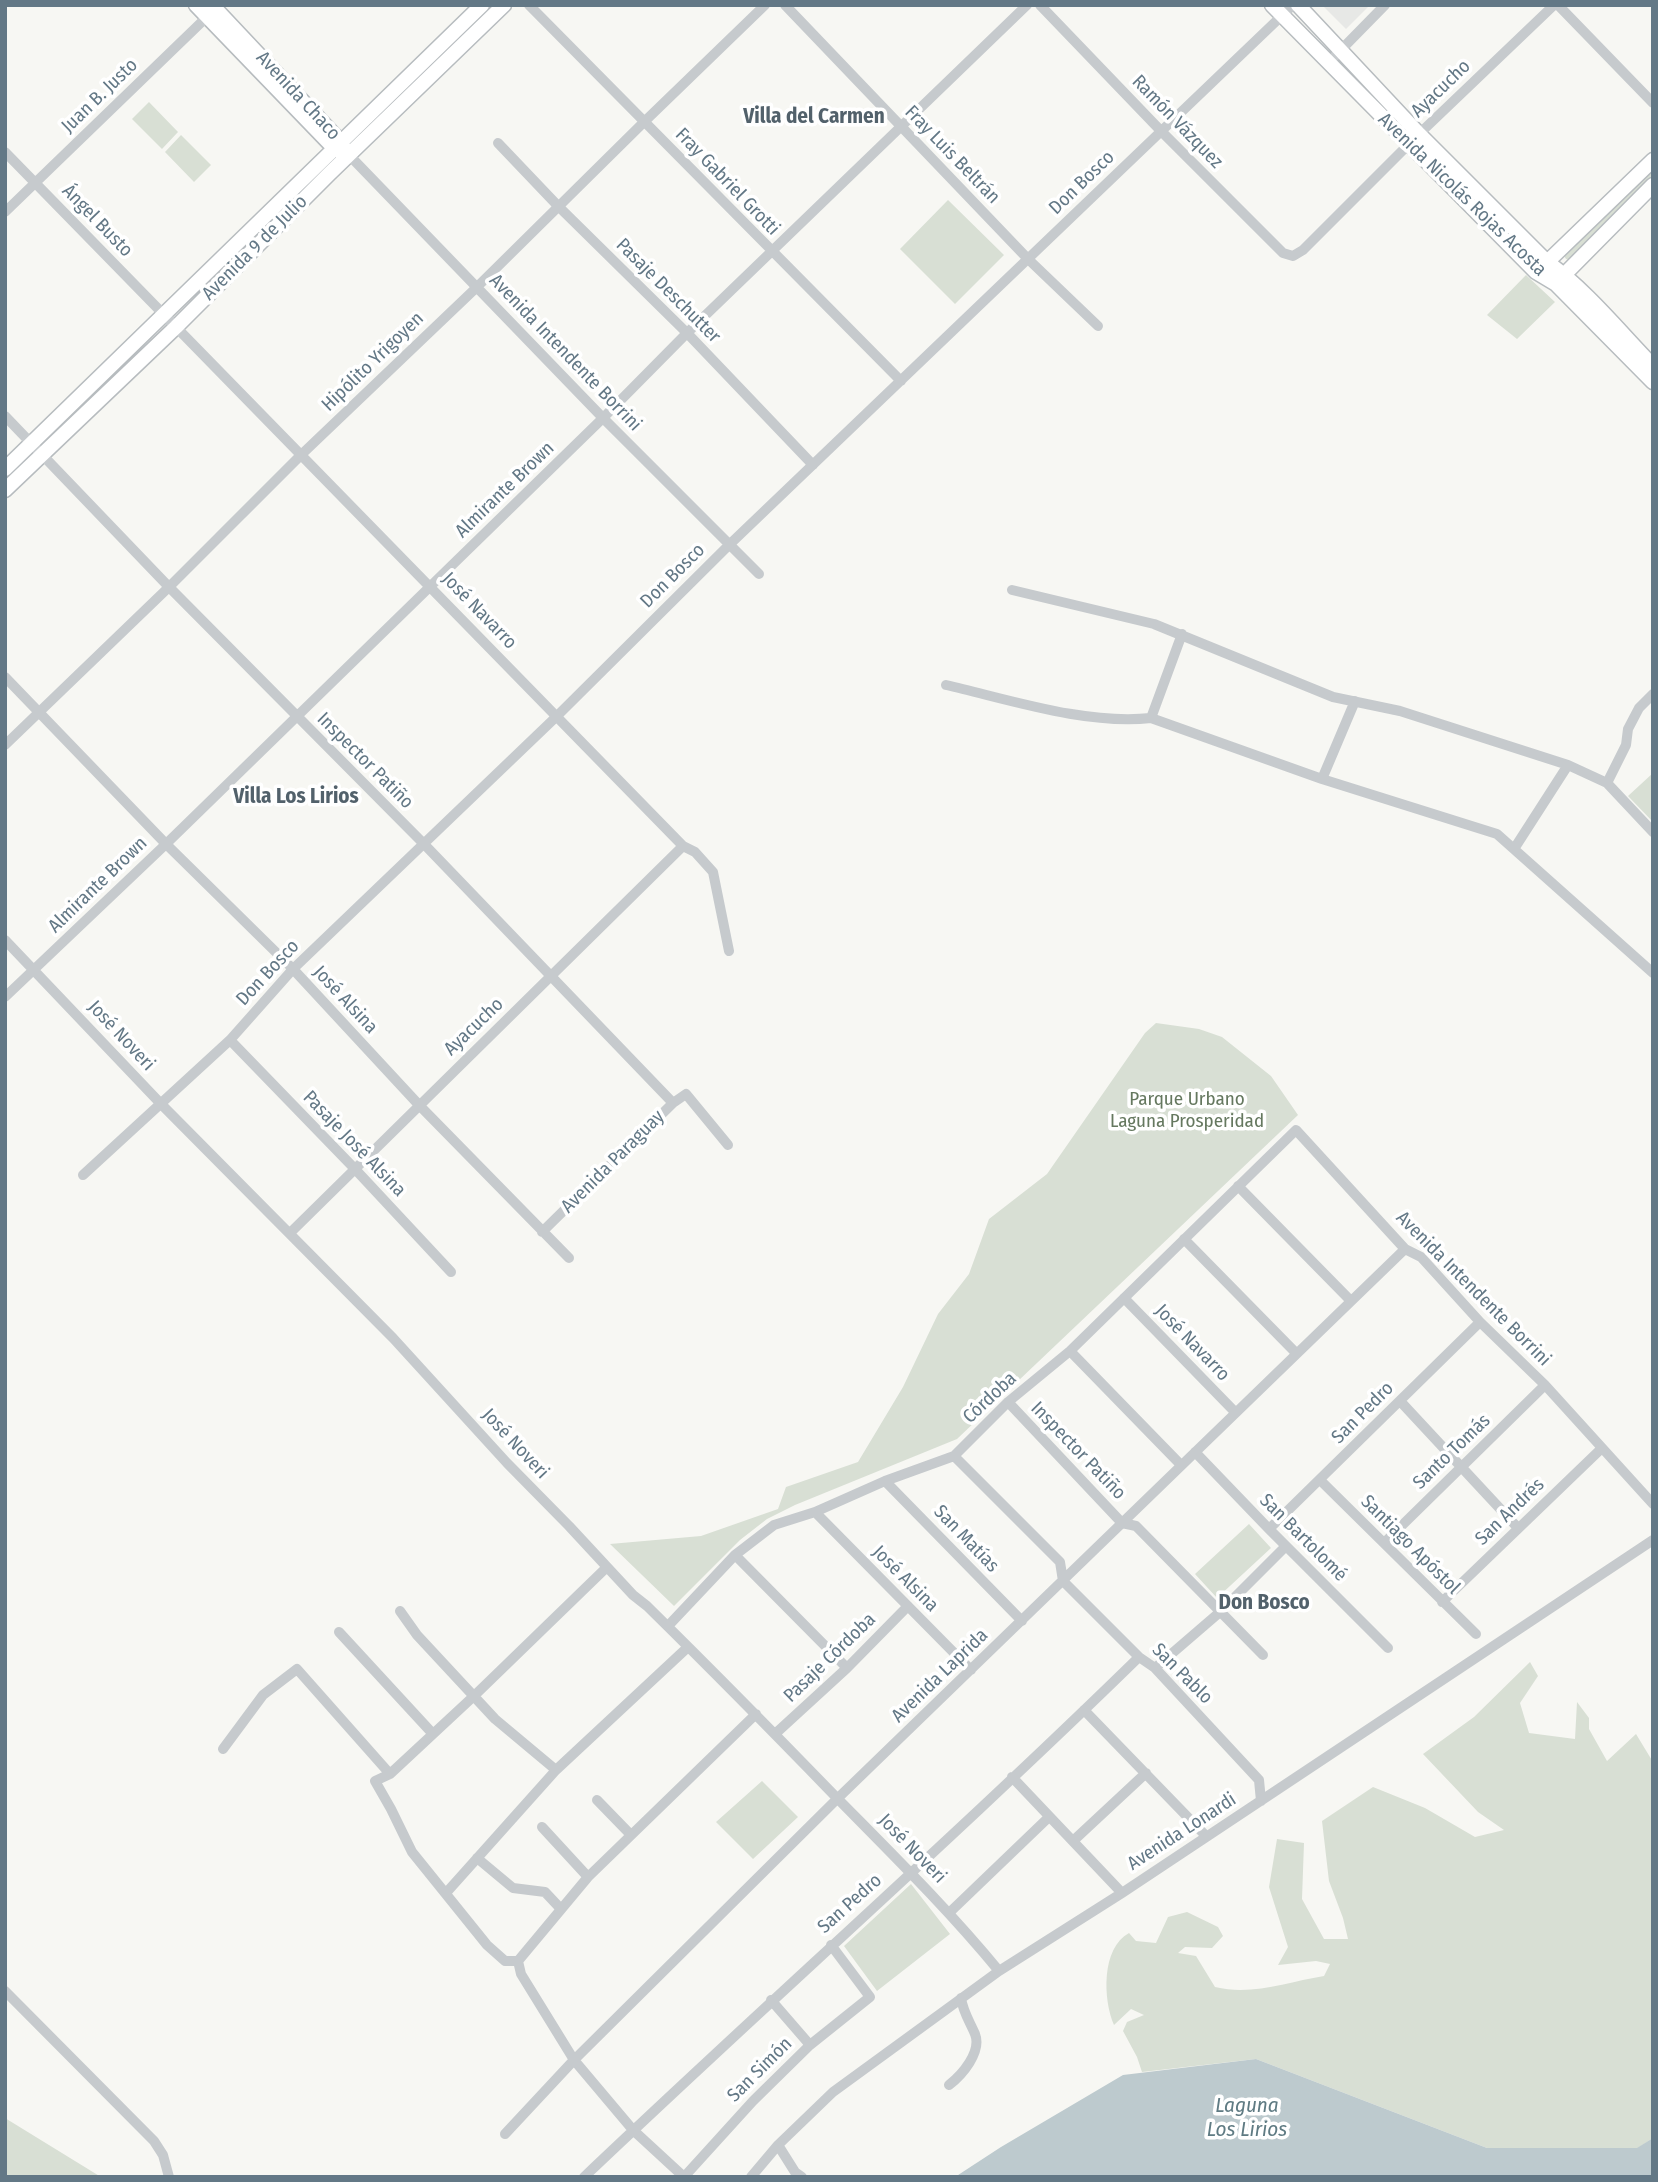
<!DOCTYPE html>
<meta charset="utf-8">
<style>
body{margin:0}
#map{position:relative;width:1658px;height:2182px;overflow:hidden;background:#f7f7f3;font-family:"Fira Sans Condensed",sans-serif}
canvas{display:block}
.frame{position:absolute;inset:0;border:7px solid #637886;pointer-events:none}
</style>
<div id="map">
<canvas width="1658" height="2182"></canvas>
<div class="frame"></div>
</div>
<script>
const context = document.querySelector('canvas').getContext('2d');
context.lineJoin = 'round';
function paint(path, color) { context.fillStyle = color; context.fill(path, 'evenodd'); }
function trace(path, color, width, dash) { context.strokeStyle = color; context.lineWidth = width; context.lineCap = dash ? 'butt' : 'round'; context.setLineDash(dash || []); context.stroke(path); }
function write(font, color, halo, rows, align = 'center') {
  context.font = font + ' "Fira Sans Condensed",sans-serif'; context.lineWidth = 7; context.setLineDash([]); context.textBaseline = 'middle'; context.strokeStyle = halo; context.fillStyle = color; for (const [text, x, y, turn = 0] of rows) {
    context.save(); context.translate(x, y); context.rotate((+turn || 0) * Math.PI / 180); context.textAlign = isNaN(turn) ? turn : align; if (halo) context.strokeText(text, 0, 0); context.fillText(text, 0, 0); context.restore();
  }
}
paint(new Path2D(`
 M1322,5H1370L1346,29Z`), '#e7e8e6');
paint(new Path2D(`
 M149,102L178,132L162,149L132,119Z
 M181,135L211,165L194,182L165,152Z
 M1653,167V179L1569,260L1566,259L1563,254Z
 M948,200L1004,255L955,304L900,249Z
 M1526,275L1555,302L1517,339L1487,315Z
 M1653,773V822L1628,796Z
 M1156,1023L1199,1029L1222,1037L1271,1076L1298,1115L957,1439L795,1505L767,1519L740,1540L674,1606L673,1605L610,1544L701,1536L778,1509L786,1487L858,1462L903,1387L938,1314L969,1274L989,1219L1047,1174L1145,1033Z
 M1249,1524L1271,1548L1217,1598L1195,1574Z
 M1530,1662L1538,1676L1520,1703L1529,1733L1575,1739L1577,1702L1589,1718V1729L1607,1761L1636,1734L1653,1762V2138L1638,2148H1487L1256,2059L1142,2072L1137,2057L1123,2031L1127,2022L1144,2015L1131,2009L1114,2025C1103,2000 1101,1948 1129,1933L1136,1941L1156,1943L1168,1917L1187,1912L1218,1927L1223,1936L1212,1948L1185,1947L1178,1953L1196,1956L1215,1987C1252,1996 1287,1982 1324,1976L1330,1964L1316,1961L1278,1965L1288,1947L1269,1887L1277,1839L1304,1843L1302,1899L1324,1939H1348L1343,1918L1329,1881L1322,1821L1373,1787L1425,1808L1475,1837L1504,1830L1478,1812L1423,1754L1474,1717Z
 M762,1781L798,1817L753,1859L716,1822Z
 M911,1884L950,1934L877,1991L844,1946Z
 M5,2118L101,2177H5Z`), '#d8dfd4');
paint(new Path2D(`
 M1256,2059L1487,2148H1637L1653,2138V2177H955L1001,2147L1123,2075Z`), '#bdcace');
const major = new Path2D(`
 M196,5L334,148L341,152
 M212,5L340,141L344,148
 M1272,5L1536,272L1556,284L1653,382
 M1298,5L1419,134L1547,262C1587,291 1619,331 1653,366
 M1541,268L1653,160
 M1559,280L1653,185
 M5,469C165,315 322,159 482,5
 M5,490L176,327L329,174L504,5`);
trace(major, '#b7bcbf', 17);
trace(new Path2D(`
 M529,5L901,381
 M785,5L1028,259L1098,326
 M1040,5L1161,131L1283,253L1293,256L1303,250L1419,134L1554,5
 M1558,5L1653,103
 M1335,56L1385,5
 M498,143L558,206L687,333L813,465
 M5,152L683,846L695,852L713,872L729,951
 M349,155L603,418L759,574
 M5,212L212,12
 M5,416L169,587L423,843L673,1103
 M1012,590L1154,624L1333,697L1400,711L1568,765L1607,783L1653,832
 M5,677L166,844L293,969L419,1105L569,1258
 M946,685C1011,700 1086,725 1151,718L1322,779L1497,834L1653,973
 M1151,718L1182,634
 M5,745L169,587L302,454L477,287L644,122L765,5
 M1322,779L1355,701
 M1607,783L1626,745L1628,729L1639,708L1653,694
 M1514,849L1568,765
 M5,940L162,1105L393,1338L507,1463L569,1526L633,1595L647,1606C710,1668 773,1732 835,1796C891,1853 948,1909 999,1971
 M5,997L166,844L603,418L687,333L1027,5
 M230,1040L354,1168L451,1272
 M83,1175L230,1040L293,969L557,716L729,545L1293,5
 M1238,1186L1350,1300
 M542,1232L673,1103L686,1094L728,1145
 M290,1233L683,846
 M1184,1239L1296,1353
 M1124,1298L1235,1412
 M1070,1351L1181,1465
 M1400,1401L1518,1528
 M1008,1402L1122,1523L1136,1526L1263,1655
 M1195,1452L1269,1529L1388,1648
 M954,1456L1060,1562L1063,1581L1139,1657L1155,1668L1259,1780L1261,1801
 M1320,1480L1476,1634
 M885,1481L1022,1621
 M815,1512L971,1670
 M1269,1529L1480,1322
 M1384,1543L1545,1385
 M735,1555L847,1668
 M607,1567L475,1695L390,1774L375,1781L391,1809L412,1852L487,1945L505,1961H518L521,1974L574,2060L633,2130L684,2177
 M1442,1602L1602,1448
 M400,1611L417,1635L495,1719L556,1770
 M668,1626L735,1555L774,1525L815,1512L885,1481L954,1456L1008,1402L1070,1351L1296,1130L1405,1249L1421,1257L1480,1322L1545,1385L1653,1504
 M339,1632L433,1734
 M1155,1668L1220,1612L1286,1546
 M1084,1710L1206,1836
 M775,1734L847,1668L908,1606
 M223,1749L263,1695L297,1669L390,1774
 M1012,1777L1122,1893
 M597,1800L631,1835
 M542,1827L588,1877
 M1073,1841L1146,1773
 M477,1858L513,1888L545,1892L560,1908
 M446,1893L556,1770L688,1647
 M949,1913L1049,1817
 M518,1961L588,1877L756,1714
 M5,1991L154,2141L163,2155L169,2177
 M771,2000L810,2045
 M949,2085C962,2075 982,2052 975,2034C970,2022 963,2012 961,1998
 M505,2134L574,2060L838,1798L1405,1249
 M778,2145L795,2172L802,2177
 M584,2177C768,2002 958,1834 1139,1657
 M684,2177L753,2101L810,2045L870,1997L831,1945
 M751,2177L778,2145L833,2092L999,1971L1122,1893L1653,1540`), '#c6cacd', 10);
trace(major, '#fff', 14);
write('19px', '#637886', '#fff', [
 ["Ayacucho",1441,89,-44],
 ["Juan B. Justo",100,96,-44],
 ["Avenida Chaco",298,96,47],
 ["Ramón Vázquez",1177,122,46],
 ["Fray Luis Beltrán",952,155,46],
 ["Fray Gabriel Grotti",727,182,46],
 ["Don Bosco",1082,183,-44],
 ["Avenida Nicolás Rojas Acosta",1462,195,44],
 ["Ángel Busto",97,221,46],
 ["Avenida 9 de Julio",255,248,-45],
 ["Pasaje Deschutter",668,291,45],
 ["Avenida Intendente Borrini",565,353,46],
 ["Hipólito Yrigoyen",373,362,-44],
 ["Almirante Brown",505,490,-44],
 ["Don Bosco",673,576,-45],
 ["José Navarro",479,611,46],
 ["Inspector Patiño",365,761,45],
 ["Almirante Brown",98,885,-44],
 ["Don Bosco",268,973,-47],
 ["José Alsina",345,1000,47],
 ["Ayacucho",474,1027,-44],
 ["José Noveri",121,1036,47],
 ["Pasaje José Alsina",354,1144,46],
 ["Avenida Paraguay",613,1162,-45],
 ["Avenida Intendente Borrini",1473,1289,45],
 ["José Navarro",1192,1343,46],
 ["Córdoba",990,1398,-43],
 ["San Pedro",1363,1413,-45],
 ["José Noveri",515,1444,47],
 ["Inspector Patiño",1078,1451,46],
 ["Santo Tomás",1452,1452,-44],
 ["San Andrés",1510,1512,-44],
 ["San Bartolomé",1303,1538,45],
 ["San Matías",966,1539,46],
 ["Santiago Apóstol",1410,1545,45],
 ["José Alsina",905,1579,45],
 ["Pasaje Córdoba",830,1658,-44],
 ["San Pablo",1182,1674,45],
 ["Avenida Laprida",940,1676,-44],
 ["Avenida Lonardi",1182,1832,-33],
 ["José Noveri",912,1849,46],
 ["San Pedro",850,1904,-42],
 ["San Simón",760,2070,-45]
]);
write('19px', '#65785f', '#fff', [
 ["Parque Urbano",1187,1100],
 ["Laguna Prosperidad",1187,1122]
]);
write('bold 21px', '#52616b', '#fff', [
 ["Villa del Carmen",814,117],
 ["Villa Los Lirios",296,797],
 ["Don Bosco",1264,1603]
]);
write('italic 21px', '#5f7b83', '#fff', [
 ["Laguna",1247,2106],
 ["Los Lirios",1247,2130]
]);
</script>
